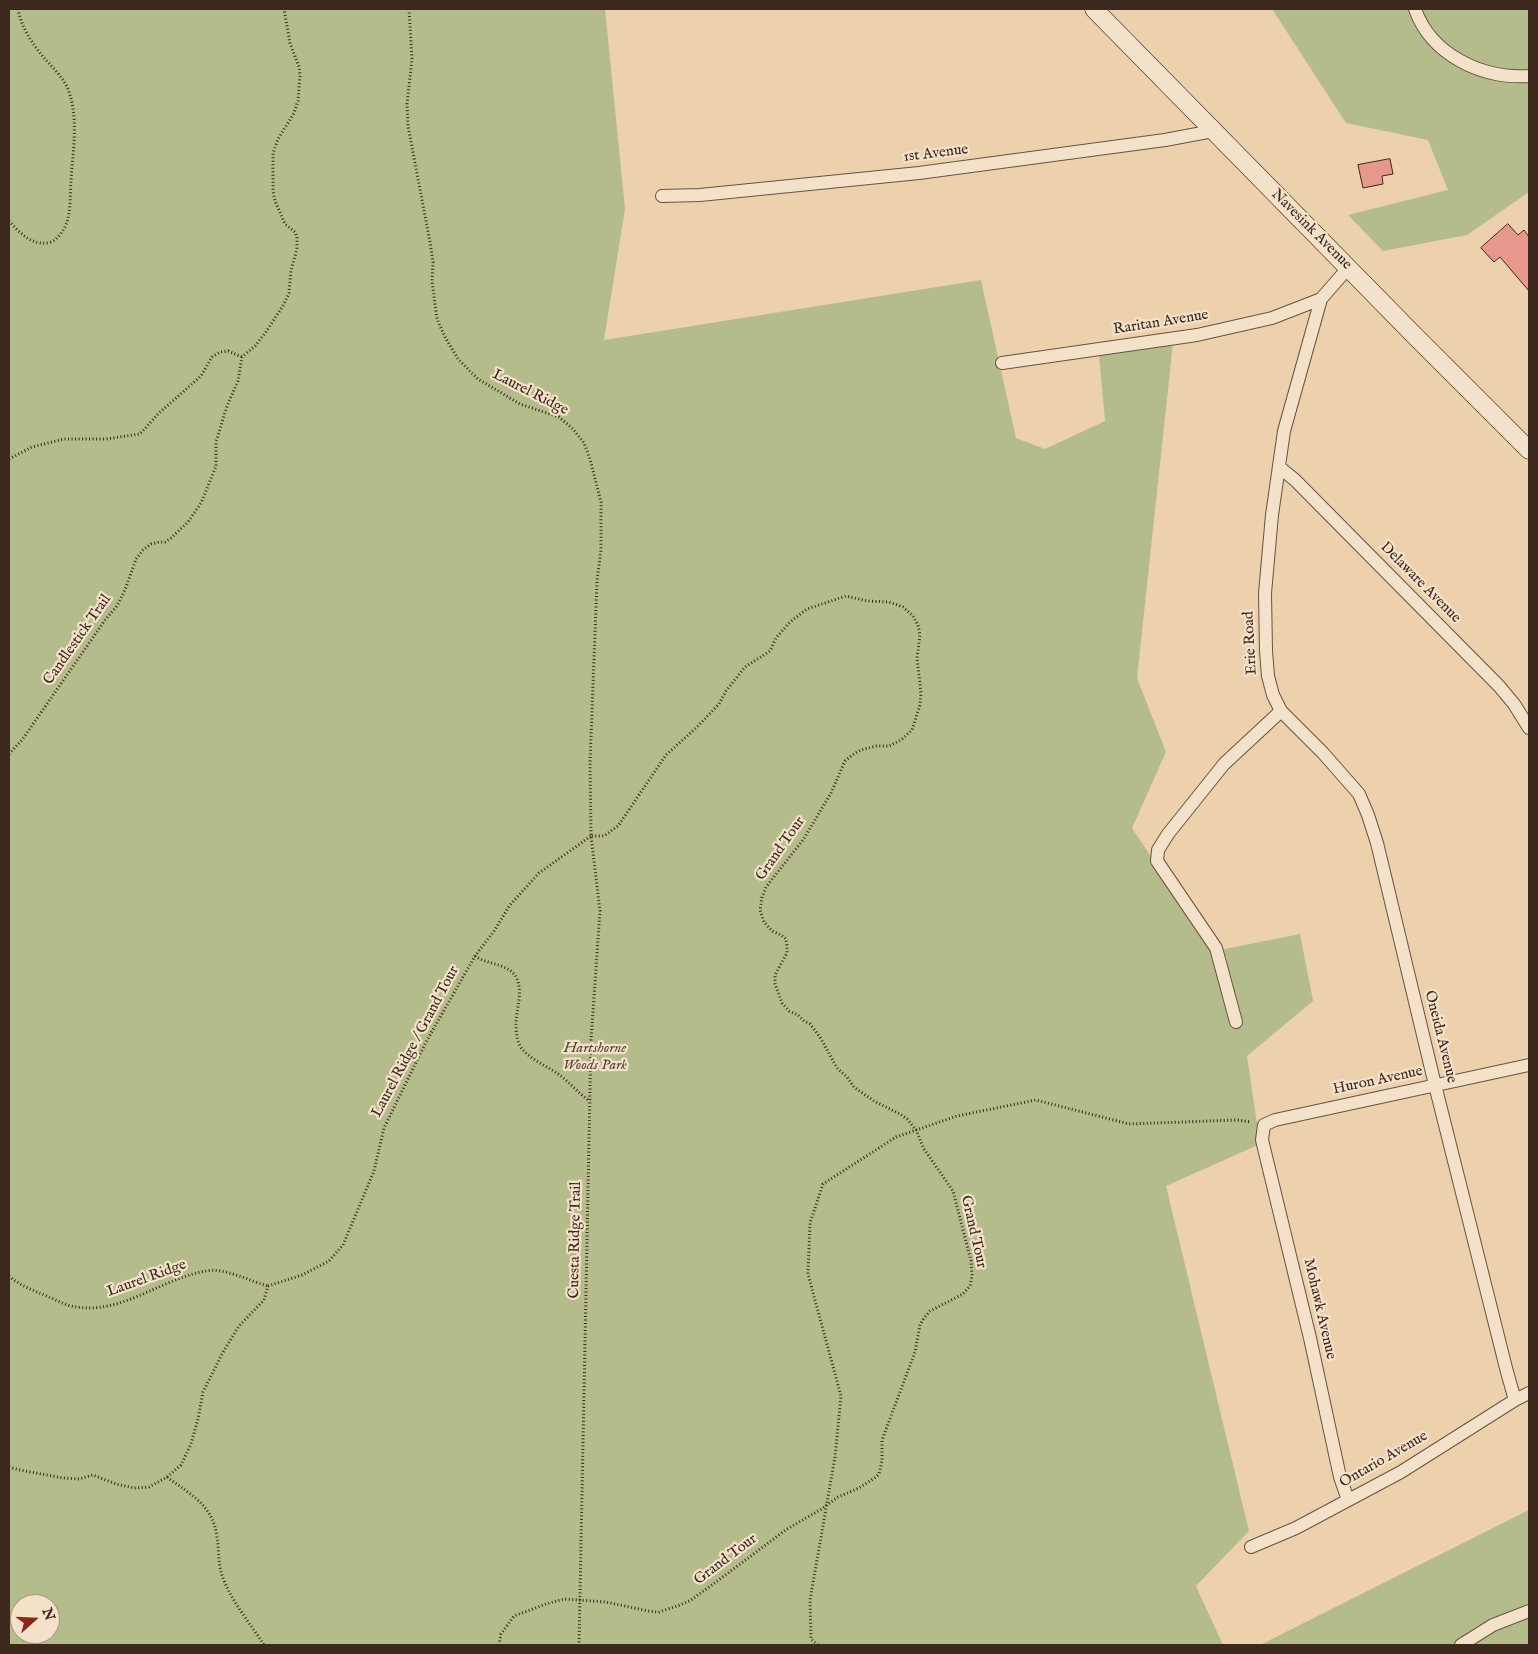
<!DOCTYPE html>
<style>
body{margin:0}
#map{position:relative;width:1538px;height:1654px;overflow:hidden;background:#ecd1ac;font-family:"IM FELL English",serif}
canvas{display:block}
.frame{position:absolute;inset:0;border:10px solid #3d281e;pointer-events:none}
.north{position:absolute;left:10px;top:1594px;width:50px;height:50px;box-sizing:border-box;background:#f3e1c9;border:1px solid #aa9785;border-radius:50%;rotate:70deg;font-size:14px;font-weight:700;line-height:20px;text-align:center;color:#3d281e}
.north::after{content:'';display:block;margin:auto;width:18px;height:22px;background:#8f2418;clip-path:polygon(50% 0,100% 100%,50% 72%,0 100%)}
</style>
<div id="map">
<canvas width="1538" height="1654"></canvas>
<div class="frame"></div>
<div class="north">N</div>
</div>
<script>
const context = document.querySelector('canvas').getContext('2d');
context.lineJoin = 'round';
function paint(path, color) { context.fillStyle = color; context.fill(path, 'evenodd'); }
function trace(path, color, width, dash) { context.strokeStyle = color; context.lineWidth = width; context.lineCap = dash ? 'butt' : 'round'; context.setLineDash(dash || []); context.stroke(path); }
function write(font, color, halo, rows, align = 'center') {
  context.font = font + ' "IM FELL English",serif'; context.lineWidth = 4.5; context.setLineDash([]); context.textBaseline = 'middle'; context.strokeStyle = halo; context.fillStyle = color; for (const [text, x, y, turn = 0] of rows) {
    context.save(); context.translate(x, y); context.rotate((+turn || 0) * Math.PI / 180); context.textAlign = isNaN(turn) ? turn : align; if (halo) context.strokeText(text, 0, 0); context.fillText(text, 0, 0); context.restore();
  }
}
paint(new Path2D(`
 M9,9H605L625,209L604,340L981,280L1016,438L1045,449L1105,421L1099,356L1173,343L1137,678L1166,752L1132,828L1214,951L1300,934L1313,1001L1247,1056L1260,1144L1166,1186L1249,1531L1196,1586L1223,1645H9ZM20,1604H50V1634H20Z
 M1272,9H1529V192L1467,235L1383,251L1348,215L1448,190L1428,140L1346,123Z
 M1529,1510V1645H1260Z`), '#b5bc8b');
const building = new Path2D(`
 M1390,159L1393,174L1382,176L1383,184L1363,188L1358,165Z
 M1508,224L1518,235L1524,230L1529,237V291L1500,257L1494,262L1481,248Z`);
paint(building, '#e5988b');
trace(building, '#3d281e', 1);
const minor = new Path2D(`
 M1415,9C1431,55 1482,79 1529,76
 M662,196L700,195L919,173L1165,140L1213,131
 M1348,268L1321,299L1284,431L1272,515L1265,593L1266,651L1268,676L1273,695L1281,711L1323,753L1359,794L1368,815L1377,843L1435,1085L1507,1372L1515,1400
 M1002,363L1197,335L1272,318L1321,299
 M1279,467L1295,480L1499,686L1514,704L1529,728
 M1236,1022L1216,948L1157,861L1158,850L1168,834L1224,764L1281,711
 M1348,1500L1340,1477L1310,1338L1262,1140L1264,1125L1275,1120L1529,1065
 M1251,1547L1296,1528L1401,1472L1515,1400L1529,1393
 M1461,1645L1493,1625L1529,1611`);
const secondary = new Path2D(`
 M1094,9L1414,335L1529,450`);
trace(minor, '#695242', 14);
trace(secondary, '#3d281e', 19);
trace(new Path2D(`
 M409,9L412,59L407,104L408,126L430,242L433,262L432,281L437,319L445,337L458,359L478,379L520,404L559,417L573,429L584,443L590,459L601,502V550L597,581L590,763L591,836L600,911L591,1040L579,1645
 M9,221C19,232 31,245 47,243C56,242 64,231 67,222C71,210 70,193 71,180C73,150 79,118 68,89C63,77 53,68 45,59C33,45 21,27 18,9
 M9,459L32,447L64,439H106L140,434L158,414L201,376L212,357L220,352L228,351L242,357
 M9,754L22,740L105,620L117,606L125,590L136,559L143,550L151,544L159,542H165L171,538L188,522L201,503L216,466V442L227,406L238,381L242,357L255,346L266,332L284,304L289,293L291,270L297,249V237L295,232L285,224L275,201L273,191V153L278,139L294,113L298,101L300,75L299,67L290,43L284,9
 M475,956C487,965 510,963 517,979C523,993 516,1010 516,1025C516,1033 517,1043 523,1050C533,1061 549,1067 561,1076C571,1084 579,1094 590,1101
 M9,1276C20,1286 35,1291 49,1297C56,1300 63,1304 71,1306C120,1317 159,1279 206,1271C224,1267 249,1281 268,1286
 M268,1286L302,1275L329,1261L343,1245L374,1171L384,1128L426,1042L475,956L494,931L510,905L539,873L591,836
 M9,1467L20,1470L63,1478L79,1479L93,1475L116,1484L134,1488L149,1487L167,1477L181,1465L191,1444L198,1419L203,1392L222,1354L239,1326L264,1300L268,1286
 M167,1477C191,1495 213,1505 217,1537C219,1548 218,1561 221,1572C228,1597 250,1623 264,1645
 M499,1645L501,1634L514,1616L546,1604L564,1599L606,1602L648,1611L659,1612L680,1605L691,1600L720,1579L787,1529L820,1510L838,1497L859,1488L876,1477L879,1474L882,1461V1440L915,1352L920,1325L924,1318L930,1311L963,1294L970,1286L972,1276L971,1261L953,1191L924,1149L916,1130L907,1119L900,1114L874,1101L854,1087L847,1077L837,1068L820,1037L810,1024L804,1021L798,1015L789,1011L782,1003L775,984V975L787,953V946L786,939L781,935L772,931L764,922L760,910L762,897L766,887L803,840L831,793L845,761L852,755L861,750L876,746H889L901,740L912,730L920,705L921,693L917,658L920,635L918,625L913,616L903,607L889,602L867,601L846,596L807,609L790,622L776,638L770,651L745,667L726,691L719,704L697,727L666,755L618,826L604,836H591
 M818,1645L811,1639L810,1600L835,1457L841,1396L808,1274L810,1223L823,1184L896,1137L957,1116L1036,1100L1129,1124L1237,1120L1251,1122`), '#3d281e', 3, [1, 2.5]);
trace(minor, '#f3e1c9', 12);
trace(secondary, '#f3e1c9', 18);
write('15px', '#3d281e', '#f3e1c9', [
 ["1st Avenue",936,154,-7],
 ["Navesink Avenue",1311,230,45],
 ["Raritan Avenue",1161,323,-9],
 ["Laurel Ridge",530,393,27],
 ["Delaware Avenue",1420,583,45],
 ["Candlestick Trail",78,640,-55],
 ["Erie Road",1251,643,-93],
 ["Grand Tour",781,849,-55],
 ["Oneida Avenue",1440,1037,76],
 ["Laurel Ridge / Grand Tour",416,1042,-62],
 ["Huron Avenue",1378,1081,-12],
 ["Grand Tour",973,1232,77],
 ["Cuesta Ridge Trail",576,1240,-89],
 ["Laurel Ridge",147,1279,-20],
 ["Mohawk Avenue",1319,1309,77],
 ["Ontario Avenue",1384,1460,-30],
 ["Grand Tour",726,1560,-37]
]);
write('italic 15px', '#554634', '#f3e1c9', [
 ["Hartshorne",595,1049],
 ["Woods Park",595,1066]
]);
</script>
